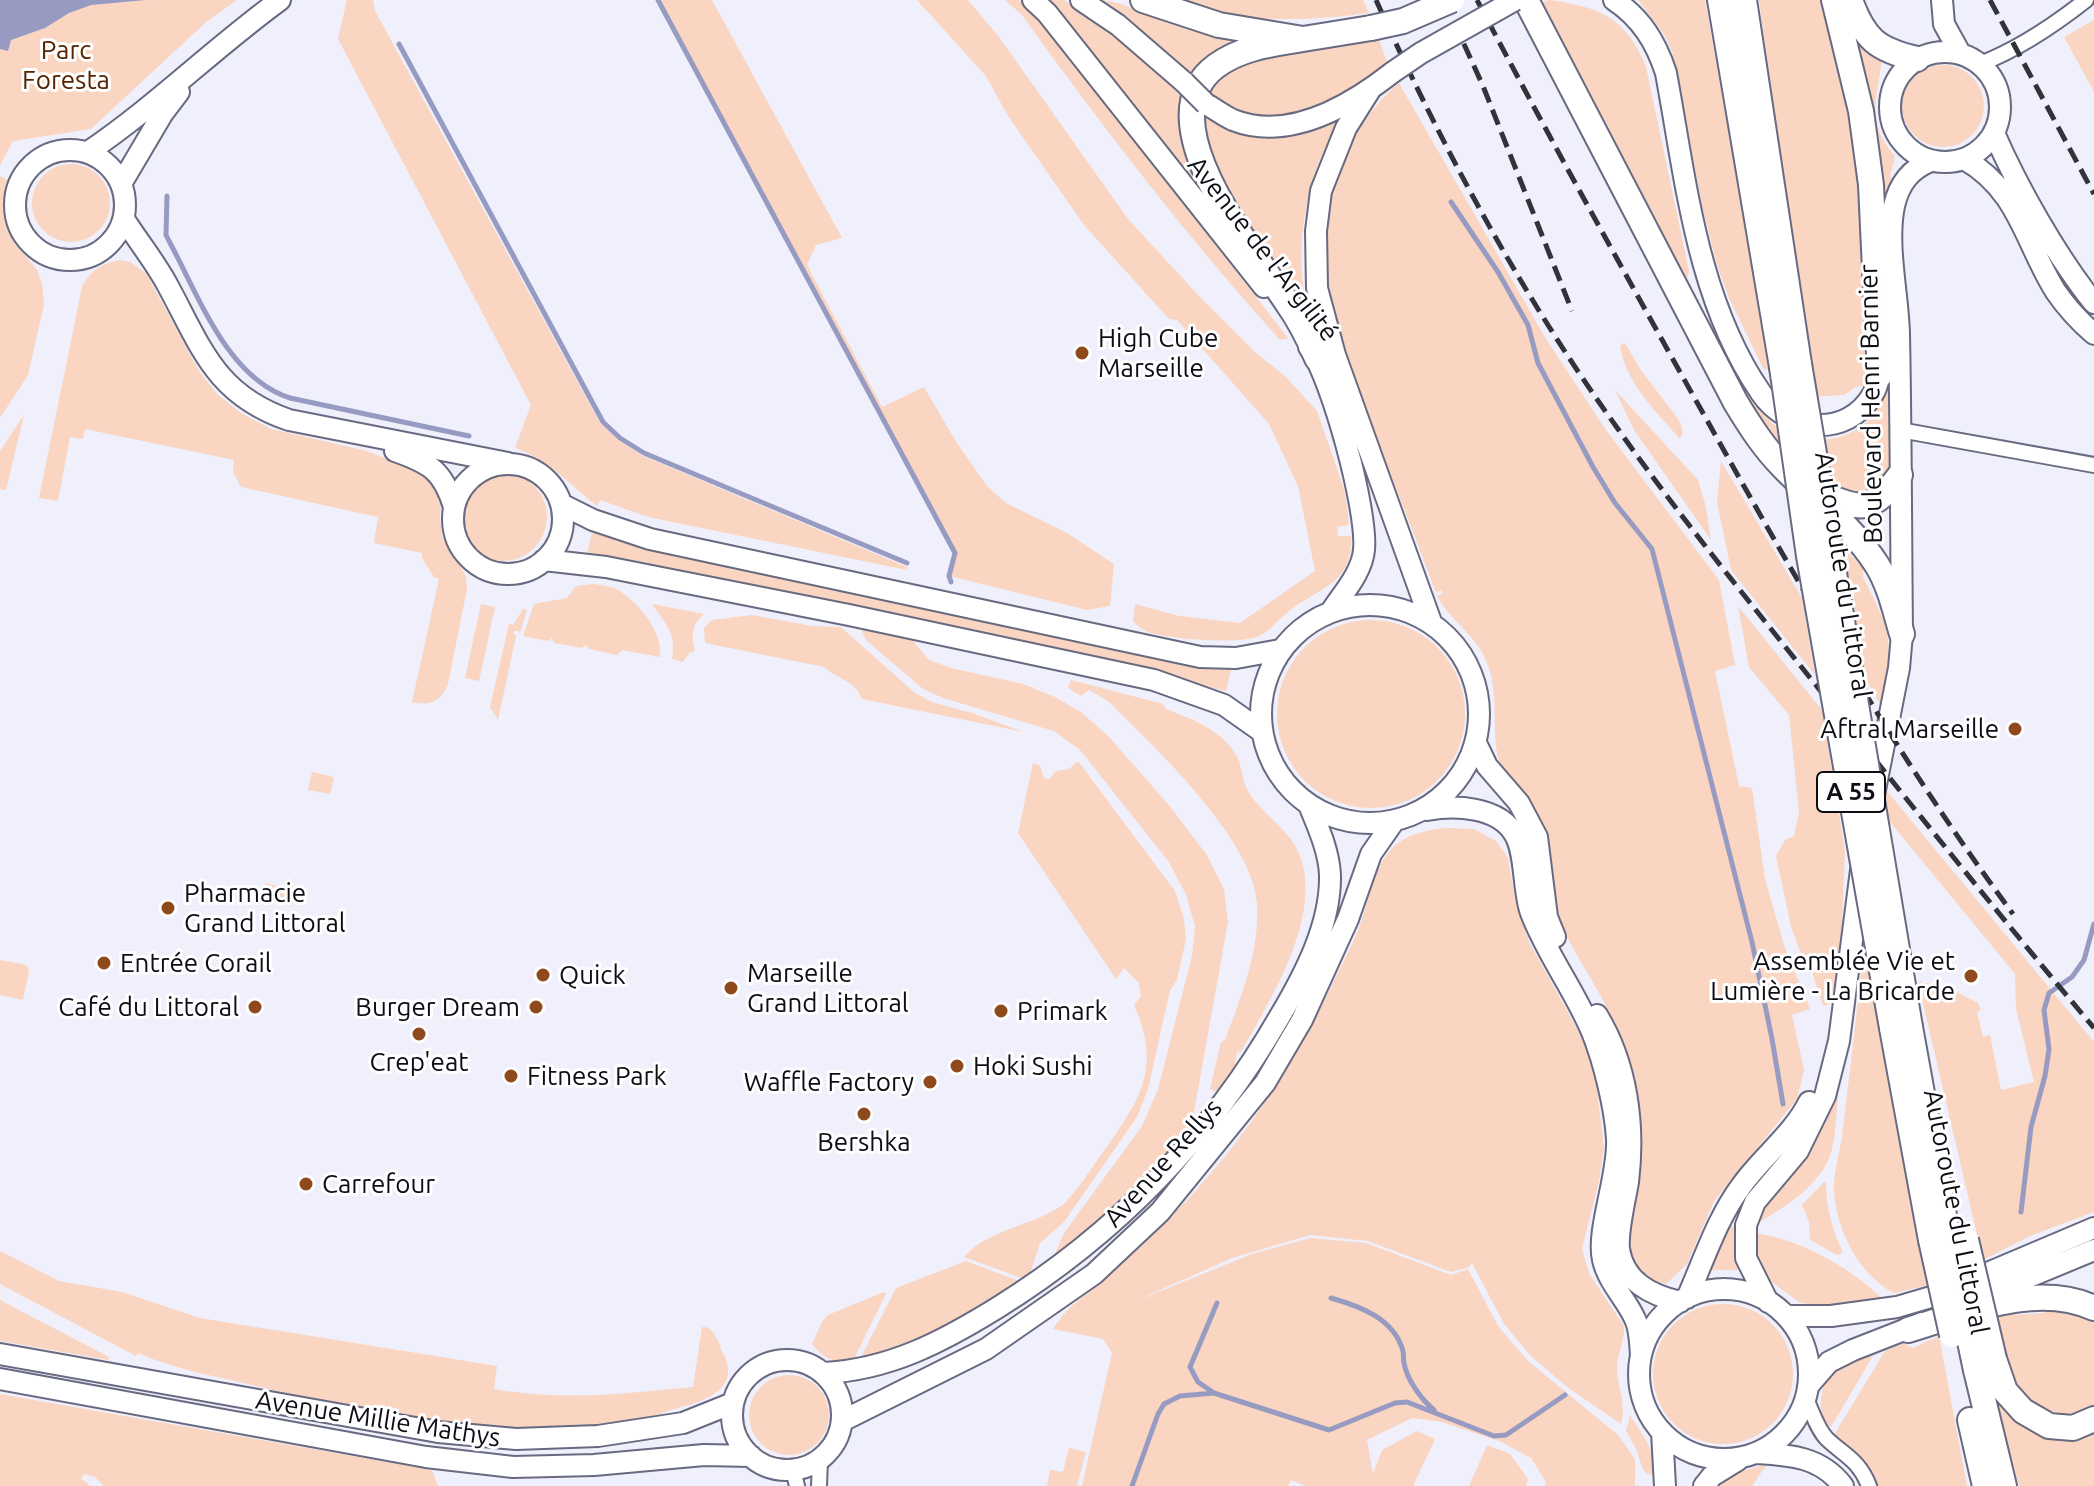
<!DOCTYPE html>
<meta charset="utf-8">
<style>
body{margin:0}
canvas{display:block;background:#eff0fb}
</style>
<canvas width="2094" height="1486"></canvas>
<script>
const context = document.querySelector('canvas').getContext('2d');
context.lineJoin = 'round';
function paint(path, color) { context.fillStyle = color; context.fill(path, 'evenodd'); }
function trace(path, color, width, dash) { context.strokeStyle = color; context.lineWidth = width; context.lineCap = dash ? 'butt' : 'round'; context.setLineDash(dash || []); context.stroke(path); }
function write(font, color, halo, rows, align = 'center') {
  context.font = font + ' Ubuntu,sans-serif'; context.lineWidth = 6; context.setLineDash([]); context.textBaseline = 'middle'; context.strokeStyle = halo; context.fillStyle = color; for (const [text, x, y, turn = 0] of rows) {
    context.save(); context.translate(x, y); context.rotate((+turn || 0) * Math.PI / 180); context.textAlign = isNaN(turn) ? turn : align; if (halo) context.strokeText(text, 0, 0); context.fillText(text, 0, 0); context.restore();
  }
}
paint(new Path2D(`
 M0,0H237L205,23L91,129L13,141L0,165Z
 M347,0H373L375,11L600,423L617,439L643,456L907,567V570L648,517L600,500L597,506C569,484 548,459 515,448L531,405L338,39Z
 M658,0H712L842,238L816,245L807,265L882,407L924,387L955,440L987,486L1006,503L1067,533L1114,564L1110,606L1087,610L949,576L955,553Z
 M917,0H968L999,37L1128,219L1200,297L1255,352L1286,377L1317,411L1345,492L1349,525L1337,527L1338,536H1351C1353,585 1319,587 1288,612C1279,619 1270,631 1259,636C1241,645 1167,639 1148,632C1143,630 1137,625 1133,621L1135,604L1179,616L1240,623L1315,571L1298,486L1269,424L1177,320L1169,319L1084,225L1008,116L986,76Z
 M1005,0H1019L1039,19L1288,338L1280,340C1187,237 1103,128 1022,15Z
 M1042,0H1064L1070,4L1149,64L1187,102L1224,221Z
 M1091,0C1120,0 1124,6 1150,16C1178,28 1206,35 1235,40V44L1191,79Z
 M1179,0H1363L1369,13C1307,21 1238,25 1179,0Z
 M1549,0C1600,7 1626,17 1646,67L1689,271L1686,285C1716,333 1734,393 1779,429L1782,447L1760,426L1537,4Z
 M1638,0H1705L1771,369L1764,370L1729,298L1717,265L1702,205L1672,51L1664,34Z
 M1759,0H1826L1845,61L1868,209L1867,372L1863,386L1856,387L1844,395L1812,397Z
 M1844,7C1854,27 1861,50 1882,59C1877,99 1865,122 1895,156L1890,177L1894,180L1885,219Z
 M2094,20V92L2064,37Z
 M1379,40L1388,64L1352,91L1292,119L1240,115L1209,99V83C1216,77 1224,66 1233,63C1280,46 1331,50 1379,40Z
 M1902 106a41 41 0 1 1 82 0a41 41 0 1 1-82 0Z
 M1399,83L1546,339L1606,430L1719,580L1735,665L1715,671L1739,786L1752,788L1765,879L1784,945L1810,1009L1792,1015L1804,1070L1797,1099L1714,1201L1687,1264L1666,1284C1604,1270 1635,1211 1641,1168C1645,1144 1637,1114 1632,1090C1625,1060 1618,1031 1605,1004C1589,973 1568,944 1556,913C1552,904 1555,893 1554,883C1553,866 1550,846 1544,830C1534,803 1501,779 1497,753C1492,722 1499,694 1487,663C1477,635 1450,621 1437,596L1443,593L1441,590L1436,593C1409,518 1377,445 1351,370C1340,338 1326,304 1324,269C1320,202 1346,127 1399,83Z
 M1199,114C1249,140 1287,144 1337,117L1341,119C1303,178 1292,252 1310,320L1219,185Z
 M32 203a39 39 0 1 1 78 0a39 39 0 1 1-78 0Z
 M0,176L8,180L3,209L7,227L15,244L37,270L42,283L44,305L28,375L0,418Z
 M119,260L130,262L146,273L199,371L217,394L241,413L271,429L367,451L432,478L441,500L440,519L442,537L466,576L467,589L448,684C441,702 429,706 412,702L439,579L434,577L422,558V553L374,543L378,517L241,487L233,472L234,460L85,429L83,439L70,437L58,501L39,498L82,287C91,269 101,265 119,260Z
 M1625,343L1640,369L1679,420L1683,432L1680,439C1655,410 1627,385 1620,346Z
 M1892,371C1892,394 1899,475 1880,489C1874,493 1863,495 1856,498L1826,485L1818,440C1863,439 1882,411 1892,371Z
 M1615,390L1698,480L1706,507L1711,540L1634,430Z
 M24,415L6,490L0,489V451Z
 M1721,461L1802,598L1815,675L1731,570L1717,502Z
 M459 517a44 44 0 1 1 88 0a44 44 0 1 1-88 0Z
 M593,529L673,554L1194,665L1231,670L1226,691L1113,664L587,553Z
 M1836,540L1863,568V577C1892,635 1895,640 1880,704L1863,675Z
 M593,584C601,585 611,586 618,590C639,603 663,631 660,657L622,650L617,655L589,649L586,645L582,648L554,643L552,638L548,641L523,636L534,604L567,598L576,586Z
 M481,604L495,607L479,681L465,678Z
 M652,604L704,614C691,625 691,636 695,651L689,653L683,662L672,659C677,634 666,624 652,604Z
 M1738,606L1822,710L1845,851L1842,924L1832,1003L1823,1006L1811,969L1803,959L1791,927L1776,856L1785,840L1794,836L1799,811L1789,715L1749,667Z
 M523,609L527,610L520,633L517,630L513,632L516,636L498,720L490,707L509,624L513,625Z
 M752,615L812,626L841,627L915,693L932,702L972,713L1024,732L862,699C855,680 838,680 824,667L705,643L704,628L712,620Z
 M1277 714a94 94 0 1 1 188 0a94 94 0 1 1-188 0Z
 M861,629L912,640L929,660L951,668L1023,684L1055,697L1081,712L1109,737L1168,804L1207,855L1224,889L1228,922L1191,1129L1115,1207L1051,1263L1064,1233L1142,1126L1158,1089L1192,956L1195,926L1186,895L1169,862L1080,750L1054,731L943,698L923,689L866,640Z
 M1071,680L1163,704L1166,709C1194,720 1227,732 1239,761C1242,771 1243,782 1248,791C1260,812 1284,826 1296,847C1328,909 1272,997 1241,1052L1237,1051L1235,1065L1216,1092L1210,1089L1221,1042L1225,1040C1241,998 1260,950 1257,904C1253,838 1154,747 1108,701L1089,690L1081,696L1068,688Z
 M1078,761L1175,891L1184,919L1186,939L1177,980L1170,990L1148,1089L1137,1117L1064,1222L1040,1243L1030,1274L1024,1279L964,1257C988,1229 1034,1226 1064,1204C1081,1186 1094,1164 1109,1144C1144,1094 1160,1064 1134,1005L1141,996L1139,983L1124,968L1116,979L1018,833L1033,763L1040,766L1044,778L1049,779L1056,771L1069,769Z
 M312,772L334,777L330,794L308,790Z
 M1882,785L2094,1042V1212L2030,1236L1983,1260L1918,982L1943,985L1978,1003L1981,1010L1977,1012L1983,1037L1990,1035L2001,1090L2034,1082L2016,1009L2015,974L1886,817Z
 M1446,828L1474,829L1496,841L1508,858L1515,899L1529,942L1581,1036L1595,1071L1604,1148L1599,1181L1582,1249L1590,1275L1624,1326C1625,1340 1618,1352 1617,1366C1617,1386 1627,1405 1621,1424L1567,1387L1531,1356L1504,1324L1472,1263L1469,1267L1451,1272L1368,1241L1310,1235L1232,1258L1131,1303L1252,1254L1310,1238L1366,1243L1451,1275L1468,1269L1498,1326L1528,1361L1618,1435L1635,1459V1486H1545L1546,1482L1531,1458L1499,1441L1442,1422L1412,1418L1367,1440L1373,1474L1382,1450L1417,1431L1435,1439L1413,1486H1306L1291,1480L1288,1486H1082L1112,1353L1103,1339L1053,1329C1070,1303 1083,1298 1105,1279C1126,1260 1147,1241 1167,1221C1237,1151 1291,1071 1333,983C1342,963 1354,943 1361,922C1379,870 1378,834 1446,828Z
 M266,883L283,888L294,900L293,905L262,899Z
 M1864,946L1929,1285L1894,1293C1858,1274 1836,1230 1834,1190C1833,1173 1840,1153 1842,1136C1850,1072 1857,1009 1864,946Z
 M0,960L27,965L29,971L23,1000L0,995Z
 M1835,1089L1838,1097C1836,1115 1836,1136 1831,1153C1820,1186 1787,1205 1760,1222L1753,1221Z
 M1824,1182L1826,1183C1826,1209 1833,1230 1843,1253L1837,1255L1810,1240L1809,1222L1802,1205Z
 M1728,1225L1738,1228L1744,1270H1711Z
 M1749,1232C1799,1238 1848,1266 1884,1300L1823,1308L1799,1302L1765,1277L1752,1255Z
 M0,1251L59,1281L122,1292L200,1318L497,1366L494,1389C566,1401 620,1394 693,1387L702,1327C713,1326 716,1338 721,1346L720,1348C740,1378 721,1395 692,1404C676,1408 661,1414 645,1418C519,1445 383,1417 260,1387C219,1377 176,1370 138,1353L136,1356L0,1284Z
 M966,1261L1019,1281L930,1336L860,1359L896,1288Z
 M884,1292L886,1294L854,1359C835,1363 824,1360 812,1344L822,1322L828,1315Z
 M0,1300L109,1357L108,1360L0,1341Z
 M1653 1374a70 70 0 1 1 140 0a70 70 0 1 1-140 0Z
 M2048,1306L2094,1320V1406C2062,1425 2025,1412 2011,1377C2004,1358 2000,1336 1995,1316L2044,1313Z
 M1939,1336L1967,1486H1876C1867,1467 1856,1450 1837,1440L1835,1433L1885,1351L1904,1343L1913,1348Z
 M1872,1351L1874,1354L1831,1427H1827C1816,1411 1820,1380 1836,1367C1845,1359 1862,1356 1872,1351Z
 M749 1415a40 40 0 1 1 80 0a40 40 0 1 1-80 0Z
 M1990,1378L1998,1398L2094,1429V1486H2019Z
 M0,1394L432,1470L438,1486H104L95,1477L84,1474L81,1478L90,1486H0Z
 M1630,1415C1643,1435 1655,1451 1657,1475L1647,1474L1643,1470L1636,1449L1626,1431Z
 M1487,1445L1510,1454L1528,1479L1526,1486H1469Z
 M1069,1448L1086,1452L1077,1486H1047L1050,1470L1063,1472Z
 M1767,1464L1752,1486H1716L1732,1474Z`), '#fad5c1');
paint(new Path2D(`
 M0,0H146L91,5L69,13L45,28L11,40L8,51L0,49Z`), '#979bc2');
trace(new Path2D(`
 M658,0L955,553L949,576L951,582
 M399,44L603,422L620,438L644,453L907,563
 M167,196L166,235L169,241C199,296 227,378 290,398L469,436
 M1451,202L1498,272L1528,325L1538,363L1593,467L1615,503L1652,549L1752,942L1772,1039L1783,1104
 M2021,1212L2031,1127L2045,1076L2049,1049L2044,1010L2049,993L2072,977L2084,960L2094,924
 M1331,1298C1359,1306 1394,1318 1403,1351C1404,1355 1403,1359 1404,1363C1407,1380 1421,1399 1434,1410
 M1214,1393L1198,1382L1190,1367L1217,1303
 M1132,1486L1158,1414L1164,1404L1180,1396L1214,1393L1329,1430L1395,1403L1407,1402L1494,1436L1506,1435L1565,1395`), '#979bc2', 5);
const street = new Path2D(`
 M1980,64C2019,49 2053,26 2086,0
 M1900,430L2094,465
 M1806,1399C1812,1411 1817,1429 1827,1439C1845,1456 1859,1460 1869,1486
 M793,1470L797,1486
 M819,1486L820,1460`);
const secondary = new Path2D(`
 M1033,0L1047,13L1264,287
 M1081,0L1118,25L1184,82
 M1614,0C1641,18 1656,42 1666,73C1686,181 1697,300 1761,393C1787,432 1847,439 1873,394C1879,384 1880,371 1881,359
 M1942,0L1944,24L1960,53
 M1890 107a55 55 0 1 1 110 0a55 55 0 1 1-110 0Z
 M1370,90L1346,128L1321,191L1316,231L1317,288L1335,355L1431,622
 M1206,104C1215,109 1224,116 1233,120C1289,142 1351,105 1393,72
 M1994,133C2018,188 2057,257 2094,303
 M15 205a55 55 0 1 1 110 0a55 55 0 1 1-110 0Z
 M88,152C156,106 214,48 280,0
 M1964,159C2019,190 2025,243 2056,292C2067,308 2079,321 2094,334
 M121,184L163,113L179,92
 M124,219C138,241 156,263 168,286C202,349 216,395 289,420L508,463
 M1309,347C1332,378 1368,512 1364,550C1362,572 1344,592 1332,610
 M395,451C429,463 443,470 454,507
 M453 519a55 55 0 1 1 110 0a55 55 0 1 1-110 0Z
 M561,504L593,520L650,539L1200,657L1236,658L1280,650
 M544,560L606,567L849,615L1154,680L1224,705L1261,731
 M1261 714a109 109 0 1 1 218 0a109 109 0 1 1-218 0Z
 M1476,743L1487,766L1519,803L1537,837L1547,917L1555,937
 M1874,795L1899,668L1902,634C1901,534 1901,434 1899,334C1898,293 1886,246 1894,206C1899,184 1910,169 1931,161
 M1427,810C1454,805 1499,806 1515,835C1526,854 1523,892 1531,913C1547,955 1575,991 1592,1032C1604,1062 1615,1107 1617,1139C1619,1175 1596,1231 1603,1260C1608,1282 1626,1299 1635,1319C1640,1329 1640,1343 1641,1355
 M1597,1015C1627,1064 1635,1125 1628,1182C1625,1200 1617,1232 1619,1249C1624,1282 1651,1295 1680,1302
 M1639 1374a85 85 0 1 1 170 0a85 85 0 1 1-170 0Z
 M1687,1298C1704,1260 1717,1218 1742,1185C1763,1156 1793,1134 1809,1102
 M1768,1302L1746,1258V1225L1755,1202L1798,1151L1825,1096L1839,1041L1861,870
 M1966,1303L2094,1250
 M1786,1316H1831L1897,1307L1931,1297L2094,1228
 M0,1354L438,1432L516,1439L598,1436L683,1423L733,1403
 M732 1415a55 55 0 1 1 110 0a55 55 0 1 1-110 0Z
 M823,1373C889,1370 942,1342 997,1308C1116,1234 1210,1138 1280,1016C1305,974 1331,924 1330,875C1329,851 1318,827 1309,805
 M0,1379L426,1457L513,1467L594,1465L704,1455L751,1456
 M1809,1385L1829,1362L1853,1350L1922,1323
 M842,1421L986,1349L1094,1274L1160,1212L1265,1083L1302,1020L1348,919L1371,854L1394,821
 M1662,1432L1665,1486
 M1757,1453C1791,1455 1821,1457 1843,1486
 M1704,1486L1712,1476L1738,1460`);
const highway = new Path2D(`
 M1143,0L1219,25L1303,39L1371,28
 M1526,0L1736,403C1750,426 1764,448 1783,467C1814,499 1853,527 1877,565C1890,586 1895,611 1902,634
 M1720,0L1782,367
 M1744,0L1799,364
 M1834,0L1861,111L1871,185L1880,375
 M1850,0C1864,39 1877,50 1917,59
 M1303,39C1273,44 1242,47 1216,66C1143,120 1255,253 1288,304C1300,321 1309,339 1317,358
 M1816,492C1860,509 1870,516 1900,475
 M1910,1027L1947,1232
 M1892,1028L1931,1240
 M1908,1330C1966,1313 2035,1281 2094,1308
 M1994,1359L2005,1391L2023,1411L2049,1426L2073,1428L2094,1419
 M1976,1370L2004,1486
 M1970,1420L1985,1486`);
trace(street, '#676a81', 18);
trace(secondary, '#676a81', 24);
trace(highway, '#676a81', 28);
trace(street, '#fff', 14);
trace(secondary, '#fff', 20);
trace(highway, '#fff', 24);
trace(new Path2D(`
 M1376,0C1443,149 1522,296 1618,429C1680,517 1748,600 1815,684C1907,800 1999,915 2094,1028
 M1444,0L1483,86L1572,311
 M1477,0C1553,145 1633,288 1713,431C1806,597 1899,760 2013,914
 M1990,0L2094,194`), '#31323a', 5, [16, 8]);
const secondaryBridge = new Path2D(`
 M1393,72L1421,53L1515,0
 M1184,82L1206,104`);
const highwayBridge = new Path2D(`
 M1371,28L1403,21L1452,0
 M1799,364L1910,1027
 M1782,367L1809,556L1892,1028
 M1947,1232L1976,1370
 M1931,1240L1952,1335
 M1966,1240L1994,1359`);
trace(secondaryBridge, '#676a81', 24, []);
trace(highwayBridge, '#676a81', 28, []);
trace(secondaryBridge, '#fff', 20);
trace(highwayBridge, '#fff', 24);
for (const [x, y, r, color] of [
 [1082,353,8,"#8e4a1d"],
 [2015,729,8,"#8e4a1d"],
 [168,908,8,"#8e4a1d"],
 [104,963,8,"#8e4a1d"],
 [543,975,8,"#8e4a1d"],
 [1971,976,8,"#8e4a1d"],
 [731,988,8,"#8e4a1d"],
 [255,1007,8,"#8e4a1d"],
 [536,1007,8,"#8e4a1d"],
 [1001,1011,8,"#8e4a1d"],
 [419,1034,8,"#8e4a1d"],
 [957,1066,8,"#8e4a1d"],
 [511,1076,8,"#8e4a1d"],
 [930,1082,8,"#8e4a1d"],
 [864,1114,8,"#8e4a1d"],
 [306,1184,8,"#8e4a1d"]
]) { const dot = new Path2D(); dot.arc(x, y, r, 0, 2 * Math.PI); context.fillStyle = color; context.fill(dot); trace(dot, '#fefefe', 3); }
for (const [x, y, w] of [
 [1851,792,68]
]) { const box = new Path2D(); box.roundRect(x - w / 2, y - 20, w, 40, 6); context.fillStyle = '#fefefe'; context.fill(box); trace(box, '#0c0d15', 2); }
write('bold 24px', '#0c0d15', null, [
 ["A 55",1851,792]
]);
write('26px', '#562400', '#fefefe', [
 ["Parc",66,50],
 ["Foresta",66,80]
]);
write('26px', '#0c0d15', '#fefefe', [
 ["Avenue de l'Argilité",1263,249,52],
 ["Boulevard Henri Barnier",1871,404,-91],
 ["Autoroute du Littoral",1843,575,81],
 ["Avenue Rellys",1163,1163,-48],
 ["Autoroute du Littoral",1956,1212,79],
 ["Avenue Millie Mathys",378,1419,9]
]);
write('26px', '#0c0d15', '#fefefe', [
 ["High Cube",1098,338],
 ["Marseille",1098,368],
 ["Aftral Marseille",1999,729,"right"],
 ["Pharmacie",184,893],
 ["Grand Littoral",184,923],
 ["Assemblée Vie et",1955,961,"right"],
 ["Lumière - La Bricarde",1955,991,"right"],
 ["Entrée Corail",120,963],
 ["Marseille",747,973],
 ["Grand Littoral",747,1003],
 ["Quick",559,975],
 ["Café du Littoral",239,1007,"right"],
 ["Burger Dream",520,1007,"right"],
 ["Primark",1017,1011],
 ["Crep'eat",419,1062,"center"],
 ["Hoki Sushi",973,1066],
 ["Fitness Park",527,1076],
 ["Waffle Factory",914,1082,"right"],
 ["Bershka",864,1142,"center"],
 ["Carrefour",322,1184]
], 'left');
</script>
